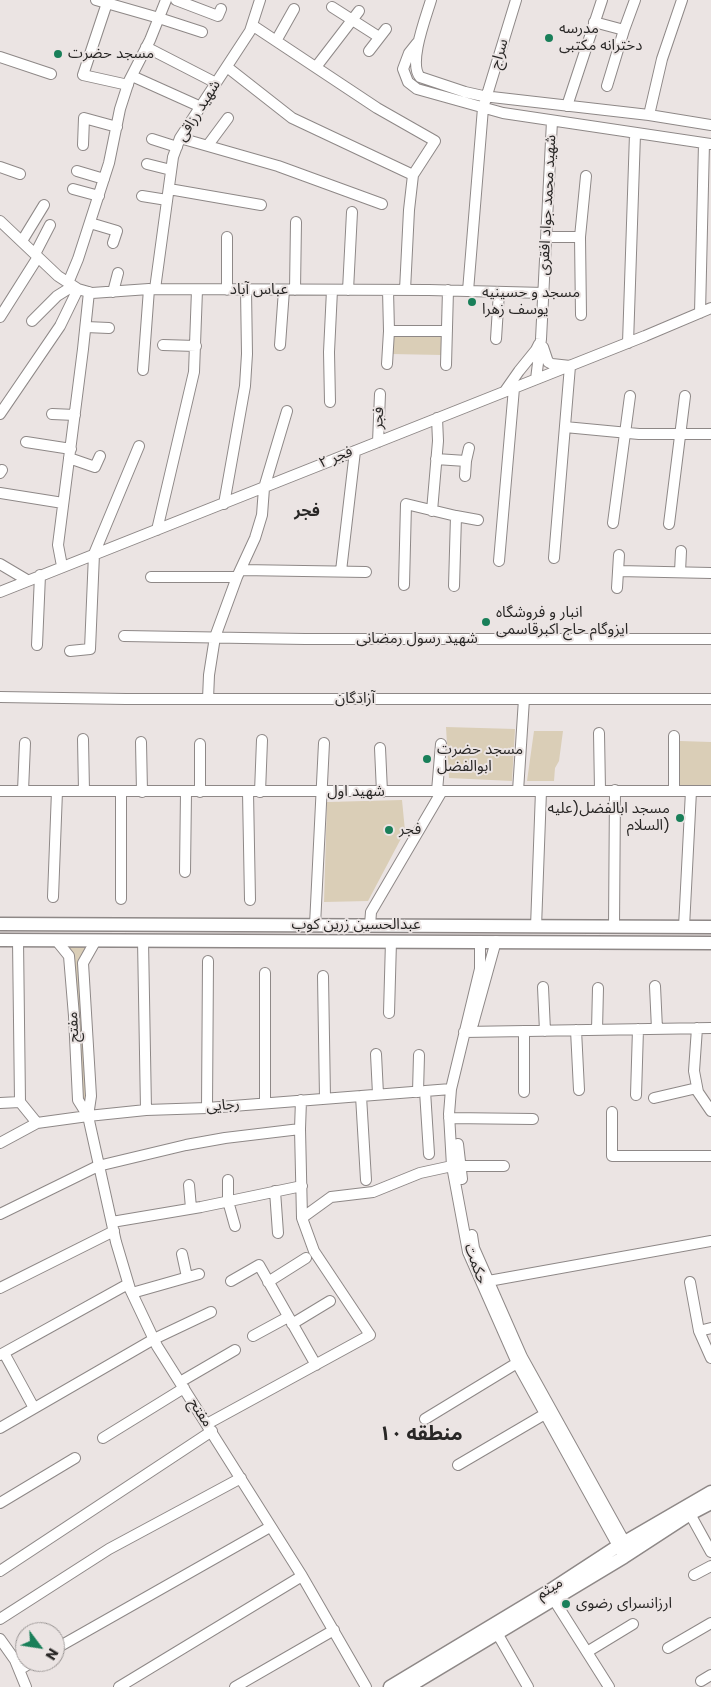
<!DOCTYPE html>
<meta charset="utf-8">
<style>
body{margin:0}
#map{position:relative;width:711px;height:1687px;overflow:hidden;background:#ebe4e3;font-family:Poppins,sans-serif}
canvas{display:block}
.north{position:absolute;left:15px;top:1622px;width:50px;height:50px;box-sizing:border-box;background:#ebe4e3;border:1px solid #9d9897;border-radius:50%;rotate:121deg;font-size:14px;font-weight:700;line-height:20px;text-align:center;color:#292726}
.north::after{content:'';display:block;margin:auto;width:18px;height:22px;background:#197f59;clip-path:polygon(50% 0,100% 100%,50% 72%,0 100%)}
</style>
<div id="map">
<canvas width="711" height="1687"></canvas>
<div class="north">N</div>
</div>
<script>
const context = document.querySelector('canvas').getContext('2d');
context.lineJoin = 'round';
function paint(path, color) { context.fillStyle = color; context.fill(path, 'evenodd'); }
function trace(path, color, width, dash) { context.strokeStyle = color; context.lineWidth = width; context.lineCap = dash ? 'butt' : 'round'; context.setLineDash(dash || []); context.stroke(path); }
function write(font, color, halo, rows, align = 'center') {
  context.font = font + ' Poppins,"Noto Sans Arabic",sans-serif'; context.lineWidth = 4; context.setLineDash([]); context.textBaseline = 'middle'; context.strokeStyle = halo; context.fillStyle = color; for (const [text, x, y, turn = 0] of rows) {
    context.save(); context.translate(x, y); context.rotate((+turn || 0) * Math.PI / 180); context.textAlign = isNaN(turn) ? turn : align; if (halo) context.strokeText(text, 0, 0); context.fillText(text, 0, 0); context.restore();
  }
}
paint(new Path2D(`
 M392,333L443,336L442,355L391,354Z
 M446,727L515,729L512,781L449,778Z
 M534,731H563L559,761L555,768L554,781H527Z
 M680,741L711,742V785H680Z
 M402,800L405,831L368,901L324,902L327,802Z
 M66,944L88,946L80,961L87,1108L80,1100Z`), '#daceb7');
const minor = new Path2D(`
 M96,0L159,18L202,32
 M176,0L218,16L221,9
 M431,0C426,17 408,63 420,77L465,92L483,96L649,115L711,125
 M107,3L83,75L128,85
 M332,7L379,37
 M594,22L624,30
 M252,25L377,108L435,141L413,175L409,210L405,290
 M276,41L294,9
 M417,43L409,53L403,69L408,82L417,89L503,113L711,144
 M146,47L216,83
 M369,51L386,29
 M0,57L51,74
 M227,67L292,118L413,175
 M316,67L359,11
 M132,76L201,107
 M607,86L624,30L635,0
 M567,106L602,0
 M649,115L662,59L682,0
 M180,138L278,166L382,204
 M152,139L177,147
 M83,145L84,118L117,127
 M208,145L228,118
 M147,164L171,170
 M0,167L20,174
 M77,171L104,179
 M73,189L99,196
 M169,189L261,205
 M142,196L167,200
 M0,221L58,276L78,289L92,293L149,289L429,290L544,293
 M90,223L117,231L113,243
 M227,237V290
 M546,237H580
 M22,241L44,205
 M35,254L50,225
 M68,283L78,259L109,163L120,109L129,81L150,40L166,0
 M155,289L173,157L180,138L250,31L260,0
 M295,290L296,222
 M348,290L352,212
 M468,291L483,108L516,0
 M113,292L118,273
 M700,313L704,143
 M581,315L580,237L586,176
 M0,317L38,257
 M32,321L57,296L73,286
 M86,327L109,328
 M389,331H447
 M496,339L499,292
 M628,343L635,134
 M163,345L196,346
 M280,345L284,290
 M543,347L548,362L552,364L570,366L554,558
 M387,364L389,331L388,290
 M446,365L448,290
 M143,370L149,289
 M536,379L541,339L552,121
 M505,391L519,371L536,350L539,344
 M330,402L329,352L332,290
 M0,414L60,326L78,289
 M52,414L75,415
 M565,427L639,434H711
 M26,442L71,449
 M378,442L380,394
 M69,458L95,467L100,456
 M436,459L466,461
 M0,473L2,470
 M465,476L466,461L469,448
 M0,493L63,503
 M224,504L245,386L247,354L246,290
 M432,511L438,441L437,418
 M456,516L478,520
 M613,523L630,396
 M669,524L685,396
 M157,530L194,372L197,290
 M499,561L514,388
 M0,564L27,580
 M62,566L58,545L83,349L89,292
 M241,570L366,572
 M341,571L355,451
 M618,571L711,573
 M680,572L681,551
 M151,577H237
 M404,585L406,504L456,516L454,586
 M617,588L619,555
 M0,592L645,336L711,308
 M124,636L305,639H711
 M37,645L40,575
 M70,651L90,649L94,554L139,446
 M0,697L126,699H711
 M208,699L209,675L215,637L237,577L255,538L262,515L264,488L287,411
 M599,733L600,790
 M674,736V791
 M83,739L84,791
 M141,742L142,792
 M380,748L382,792
 M0,791H711
 M23,791L25,743
 M437,791L441,744
 M518,791L524,699
 M200,792V744
 M248,792L250,900
 M260,792L262,740
 M185,872L186,792
 M53,897L57,791
 M121,899V791
 M315,925L324,743
 M370,925L371,912L442,791
 M536,927L541,791
 M614,927L615,790
 M684,927L691,791
 M18,940L20,1102L37,1123
 M56,940L69,956L74,1016L78,1100L88,1116L91,1096L83,963L96,940
 M143,940L146,1110
 M480,941V969L451,1089L449,1114L452,1166L468,1252L517,1363L622,1553
 M323,976L325,1098
 M655,986L657,1029
 M543,987L545,1031
 M389,1013L391,941
 M473,1024L496,941
 M697,1028L694,1071L698,1092L711,1111
 M576,1030L579,1090
 M597,1030L598,988
 M464,1032L711,1028
 M376,1054L378,1094
 M425,1091L429,1154
 M418,1092L419,1055
 M524,1092V1031
 M636,1095L638,1029
 M361,1096L366,1180
 M654,1098L697,1088
 M0,1103L20,1102
 M265,1103V973
 M207,1108L208,961
 M612,1112V1156H711
 M88,1116L116,1242L130,1289L157,1346L302,1576L366,1687
 M449,1118L533,1119
 M0,1143L37,1123L88,1116L146,1110L207,1108L451,1089
 M458,1144L462,1179
 M228,1180V1201L235,1226
 M189,1185L191,1208
 M275,1191L278,1233
 M0,1214L98,1166L186,1145L225,1138L300,1129
 M302,1218L331,1197L373,1192L420,1173L452,1166H504
 M112,1222L201,1207L302,1186
 M472,1235L474,1248L522,1357L628,1548
 M182,1254L187,1277
 M231,1281L259,1265L316,1365
 M268,1282L306,1258
 M483,1282L711,1241
 M690,1282L699,1331L711,1358
 M0,1288L114,1231
 M132,1293L199,1274
 M292,1324L330,1301
 M699,1331L711,1328
 M253,1336L288,1317
 M4,1353L34,1408
 M0,1355L128,1284
 M180,1382L235,1350
 M425,1419L517,1363
 M207,1424L370,1335L314,1251L302,1218L300,1129L301,1100
 M0,1428L154,1339L211,1312
 M103,1438L184,1388
 M458,1465L545,1414
 M0,1503L75,1458
 M690,1514L711,1552
 M0,1571L212,1431
 M694,1575L711,1566
 M554,1600L609,1687
 M0,1619L109,1549L241,1478
 M497,1633L528,1687
 M0,1639L15,1660L26,1687
 M668,1648L711,1623
 M55,1649L270,1527
 M587,1652L633,1624
 M19,1670L32,1662
 M701,1681L711,1675
 M119,1687L302,1576
 M235,1687L334,1630`);
const major = new Path2D(`
 M0,924L711,927
 M0,940L711,943
 M390,1687L546,1593L618,1546L711,1492
 M408,1687L624,1557L690,1514L711,1503`);
trace(minor, '#8e8887', 12);
trace(major, '#8e8887', 15);
trace(minor, '#fff', 10);
trace(major, '#fff', 12);
for (const [x, y, r, color] of [
 [549,38,5,"#197f59"],
 [58,54,5,"#197f59"],
 [472,302,5,"#197f59"],
 [486,622,5,"#197f59"],
 [427,759,5,"#197f59"],
 [680,818,5,"#197f59"],
 [389,830,5,"#197f59"],
 [566,1604,5,"#197f59"]
]) { const dot = new Path2D(); dot.arc(x, y, r, 0, 2 * Math.PI); context.fillStyle = color; context.fill(dot); trace(dot, '#ebe4e3', 2); }
write('15px', '#292726', '#ebe4e3', [
 ["مدرسه",559,29],
 ["دخترانه مکتبی",559,46],
 ["مسجد حضرت",68,54],
 ["مسجد و حسینیه",482,293],
 ["یوسف زهرا",482,310],
 ["انبار و فروشگاه",496,613],
 ["ایزوگام حاج اکبرقاسمی",496,630],
 ["مسجد حضرت",437,750],
 ["ابوالفضل",437,767],
 ["مسجد ابالفضل(علیه",670,809,"right"],
 ["السلام)",670,826,"right"],
 ["فجر",399,830],
 ["ارزانسرای رضوی",576,1604]
], 'left');
write('15px', '#292726', '#ebe4e3', [
 ["سراج",500,54,-74],
 ["شهید رزاقی",199,111,-58],
 ["شهید محمد جواد افقری",548,205,-87],
 ["عباس آباد",259,290],
 ["فجر",379,418,-88],
 ["فجر ۲",336,458,-22],
 ["شهید رسول رمضانی",417,639],
 ["آزادگان",355,699],
 ["شهید اول",356,792],
 ["عبدالحسین زرین کوب",356,925],
 ["مفتح",74,1027,-93],
 ["رجایی",223,1106,-4],
 ["حکمت",475,1264,70],
 ["مفتح",200,1413,57],
 ["میثم",550,1589,-32]
]);
write('bold 16px', '#292726', '#ebe4e3', [
 ["فجر",307,512]
]);
write('bold 20px', '#292726', '#ebe4e3', [
 ["منطقه ۱۰",421,1435]
]);
</script>
